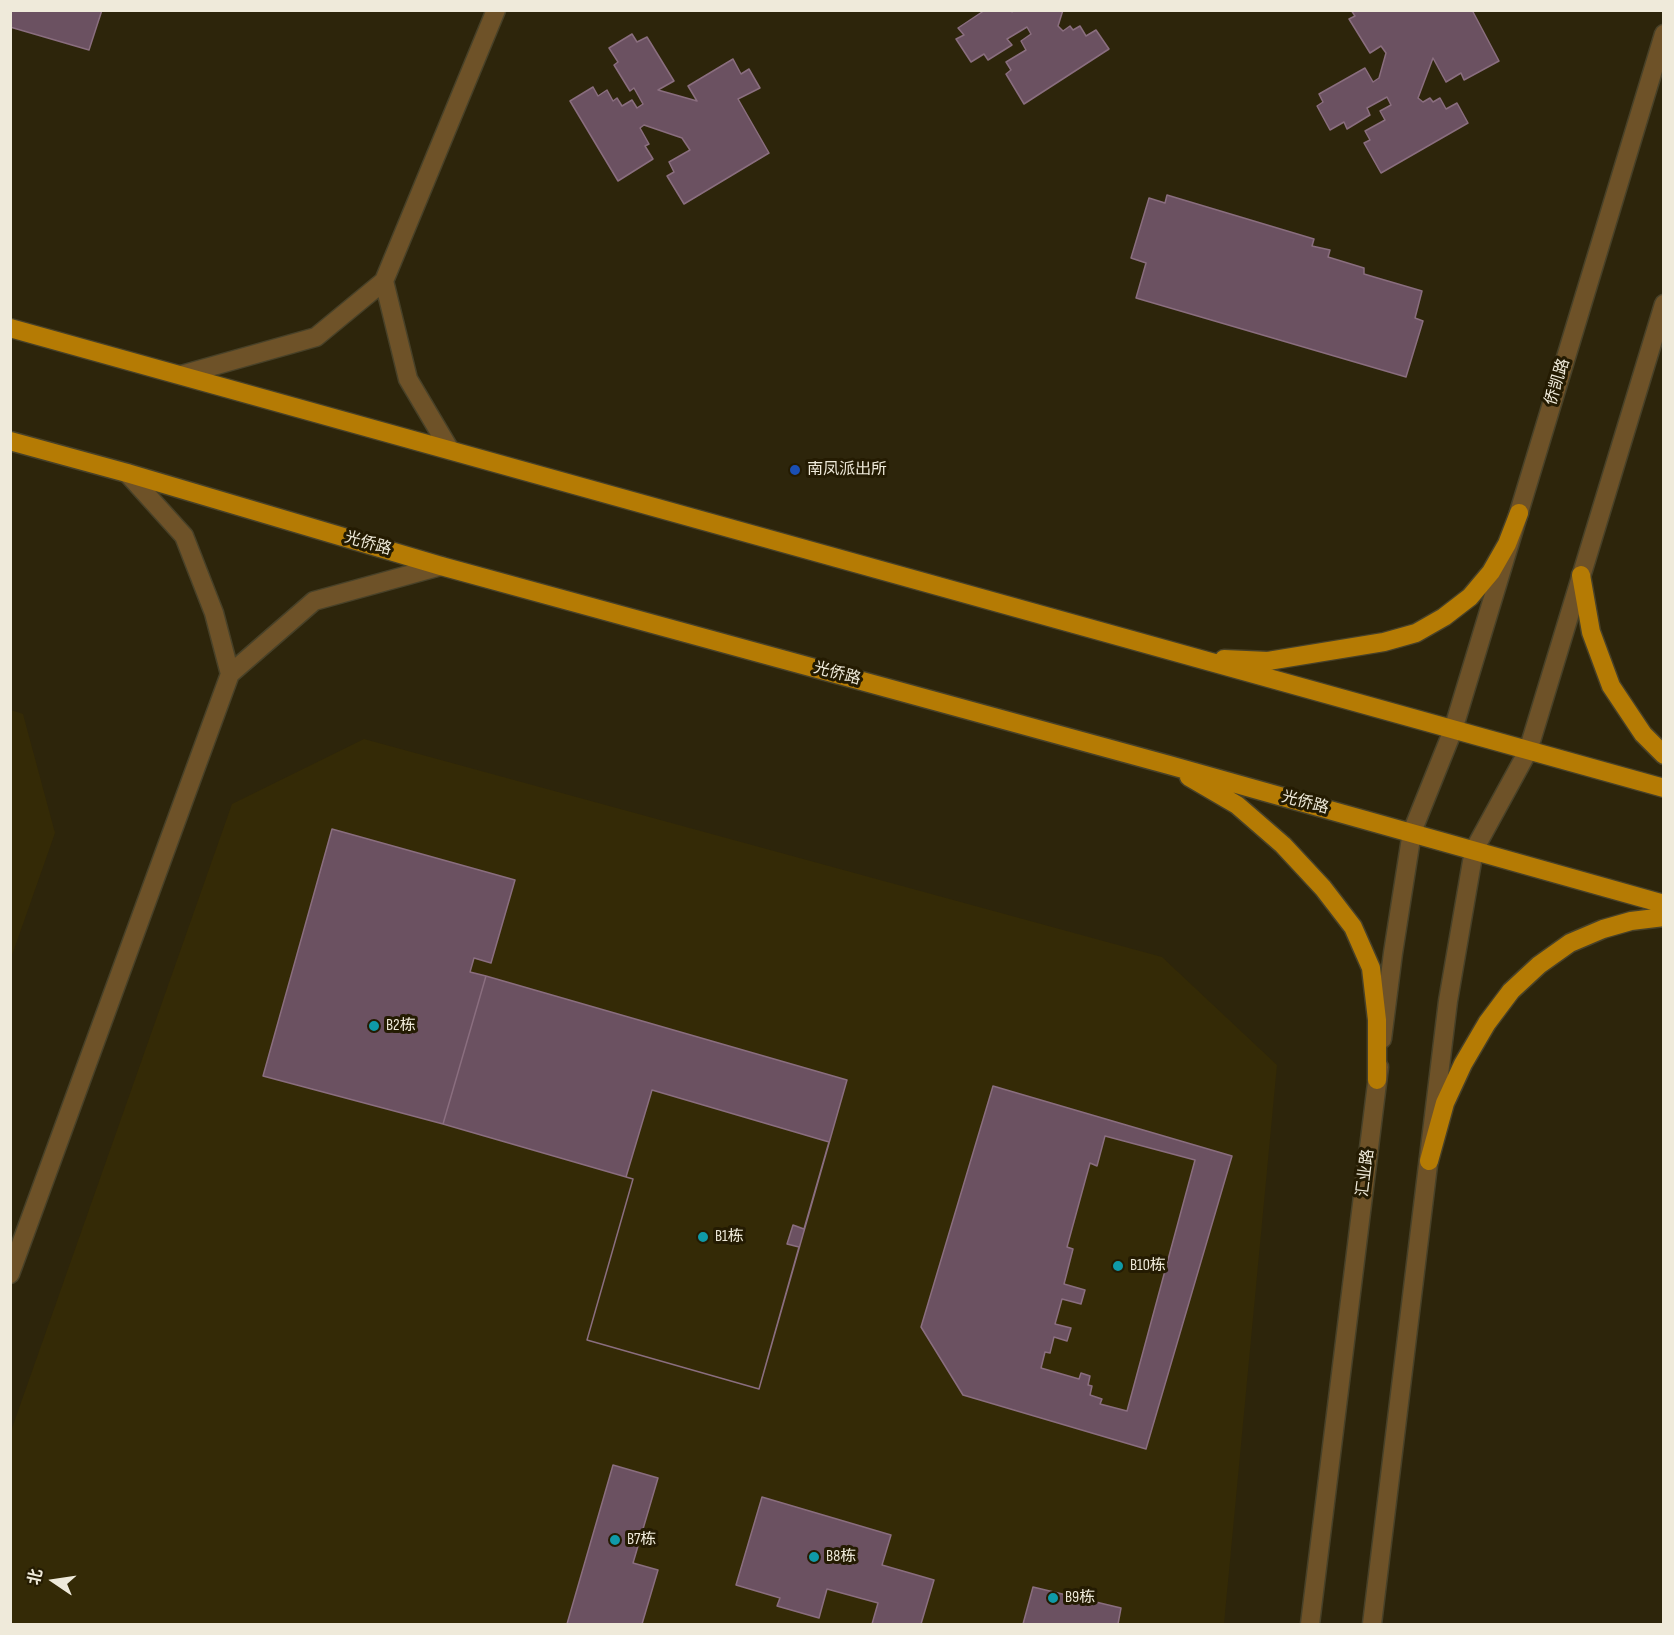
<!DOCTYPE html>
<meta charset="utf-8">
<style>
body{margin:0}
#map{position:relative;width:1674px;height:1635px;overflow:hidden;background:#2d250b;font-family:"Sofia Sans Condensed","Noto Sans SC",sans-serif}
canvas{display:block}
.frame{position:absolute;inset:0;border:12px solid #efeada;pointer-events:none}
.north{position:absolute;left:24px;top:1551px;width:60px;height:60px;-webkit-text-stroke:4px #241b02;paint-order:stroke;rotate:283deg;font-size:16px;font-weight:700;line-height:24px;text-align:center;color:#efeada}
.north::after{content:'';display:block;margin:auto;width:21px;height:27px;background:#efeada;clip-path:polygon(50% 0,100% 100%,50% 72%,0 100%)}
</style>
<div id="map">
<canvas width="1674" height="1635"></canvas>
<div class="frame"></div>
<div class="north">北</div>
</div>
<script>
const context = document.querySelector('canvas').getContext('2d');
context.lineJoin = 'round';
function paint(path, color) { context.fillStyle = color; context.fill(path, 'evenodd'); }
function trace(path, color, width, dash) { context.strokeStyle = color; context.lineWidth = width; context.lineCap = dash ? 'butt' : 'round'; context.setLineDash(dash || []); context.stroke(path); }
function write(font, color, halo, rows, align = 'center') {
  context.font = font + ' "Sofia Sans Condensed","Noto Sans SC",sans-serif'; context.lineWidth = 6; context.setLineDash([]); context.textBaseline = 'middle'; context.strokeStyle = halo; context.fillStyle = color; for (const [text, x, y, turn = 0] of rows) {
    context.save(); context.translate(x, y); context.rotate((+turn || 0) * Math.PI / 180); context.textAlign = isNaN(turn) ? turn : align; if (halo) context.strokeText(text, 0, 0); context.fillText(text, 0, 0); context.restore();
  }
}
paint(new Path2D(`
 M11,710L23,714L55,833L11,958Z
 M364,739L1162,957L1277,1065L1224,1624H11V1431L232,804Z`), '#342a06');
const building = new Path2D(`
 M10,10H102L89,50L10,27Z
 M985,10H1011L1012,12L1015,10H1063L1058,26L1063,31L1070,26L1073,30L1080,26L1086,36L1096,30L1109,49L1024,104L1006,74L1011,70L1006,62L1026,50L1021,41L1031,34L1027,27L1007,39L1012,45L988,60L984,54L971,62L956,39L964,35L958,28Z
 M1351,10H1472L1499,61L1464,80L1461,73L1446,82L1433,58L1418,98L1423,102L1430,98L1433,102L1440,98L1446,109L1457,103L1468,123L1381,173L1364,143L1370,140L1365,131L1385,120L1380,111L1391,105L1387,97L1367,108L1370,115L1347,129L1344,122L1330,130L1317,106L1323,102L1319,94L1365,68L1373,82L1379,78L1386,53L1381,46L1370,53L1349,19L1355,16Z
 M632,34L637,42L647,37L674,81L658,90L697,101L688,86L733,59L741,74L749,69L760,88L738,99L769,153L684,204L667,176L674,172L669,162L690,150L682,138L644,125L640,128L649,144L645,146L653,159L618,181L570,101L593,87L598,96L607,90L613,101L617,98L622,106L632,100L637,108L643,104L634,88L630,91L614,65L618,62L609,48Z
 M1167,195L1314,239L1312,246L1330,250L1328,257L1364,268V274L1422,291L1415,318L1423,321L1406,377L1136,298L1146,263L1131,258L1149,198L1165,203Z
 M332,829L515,880L491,963L474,958L470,972L486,976L443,1124L263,1076Z
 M486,976L847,1080L759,1389L587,1340L633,1179L443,1124Z
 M993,1086L1232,1156L1146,1449L963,1395L921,1327Z
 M652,1090L829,1142L804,1229L793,1225L787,1244L799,1247L759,1389L587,1340L633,1179L626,1177Z
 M1105,1136L1195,1160L1127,1411L1100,1404L1102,1399L1090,1395L1092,1386L1088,1385L1090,1376L1081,1373L1079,1379L1041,1368L1045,1352L1050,1353L1054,1337L1067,1341L1071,1328L1055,1324L1062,1299L1081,1304L1085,1290L1064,1284L1073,1249L1067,1247L1090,1163L1097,1166Z
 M613,1465L658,1478L633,1563L658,1570L642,1624H567Z
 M762,1497L891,1535L882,1565L934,1580L921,1624H872L878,1603L827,1589L819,1618L777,1606L780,1598L736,1585Z
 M1033,1587L1121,1608L1118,1624H1023Z`);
paint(building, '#6b5161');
trace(building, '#8a6e7f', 1.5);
const minor = new Path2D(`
 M384,281L496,10
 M181,375L316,337L384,281L408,379L450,450
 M127,473L184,536L214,613L230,674
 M1382,1039L1393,953L1412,832L1453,730L1664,34
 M10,1274L230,674L314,601L441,566
 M1310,1624L1379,1067
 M1372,1624L1448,1001L1474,850L1528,751L1664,304`);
const major = new Path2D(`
 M10,328L1664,788
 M10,441L127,473L441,566L1169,765L1664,904
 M1581,575L1591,632L1611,686L1643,734L1664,755
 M1224,659L1268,661L1384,642L1416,633L1444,617L1470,597L1491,572L1507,544L1519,513
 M1189,777L1237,805L1283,845L1323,888L1353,927L1371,968L1377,1020V1080
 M1429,1161L1445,1103L1463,1064L1487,1023L1511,991L1539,965L1570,943L1603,929L1631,921L1664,917`);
trace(minor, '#484128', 21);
trace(major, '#484128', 21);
trace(minor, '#6e5228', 18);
trace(major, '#b57b04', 18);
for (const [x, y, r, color] of [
 [795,470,6,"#1a4fb4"],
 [374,1026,6,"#0f9aa8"],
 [703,1237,6,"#0f9aa8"],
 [1118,1266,6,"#0f9aa8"],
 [615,1540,6,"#0f9aa8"],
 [814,1557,6,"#0f9aa8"],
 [1053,1598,6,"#0f9aa8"]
]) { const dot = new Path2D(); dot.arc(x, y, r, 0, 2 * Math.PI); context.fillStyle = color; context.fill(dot); trace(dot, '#241b02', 2); }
write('16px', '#efeada', '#241b02', [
 ["侨凯路",1558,382,-73],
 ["光侨路",368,544,16],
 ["光侨路",837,674,15],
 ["光侨路",1305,803,15],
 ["汇业路",1366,1173,-83]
]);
write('16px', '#efeada', '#241b02', [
 ["南凤派出所",807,470],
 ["B2栋",386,1026],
 ["B1栋",715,1237],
 ["B10栋",1130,1266],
 ["B7栋",627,1540],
 ["B8栋",826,1557],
 ["B9栋",1065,1598]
], 'left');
</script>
